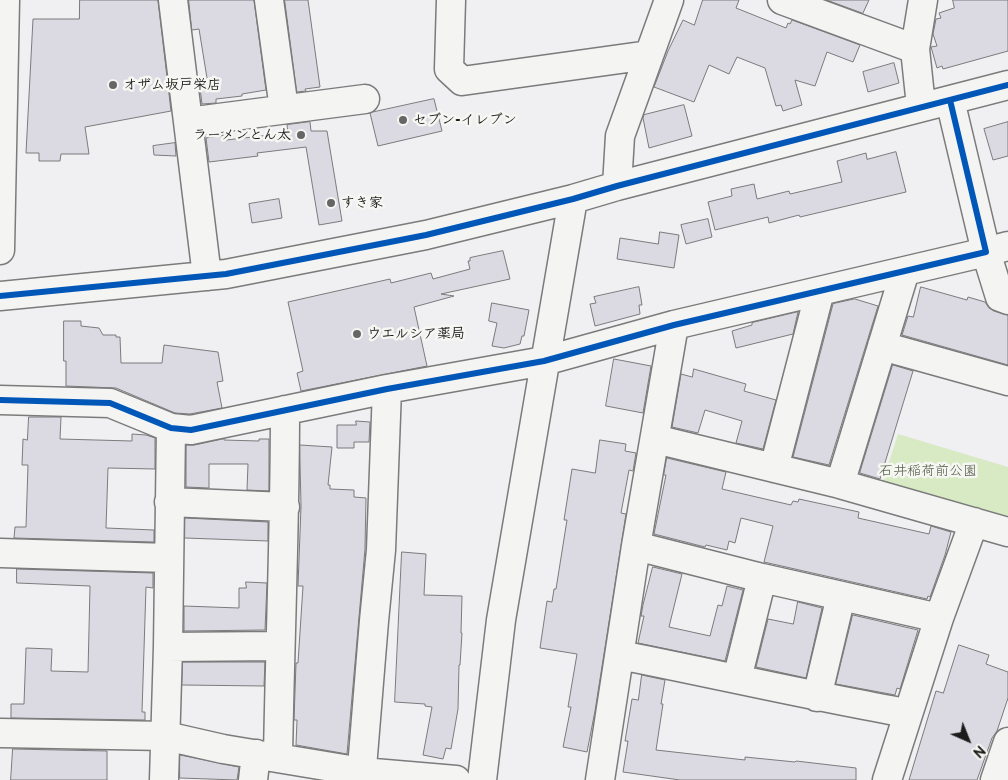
<!DOCTYPE html>
<meta charset="utf-8">
<style>
body{margin:0}
#map{position:relative;width:1008px;height:780px;overflow:hidden;background:#f0eff2;font-family:"Balsamiq Sans",sans-serif}
canvas{display:block}
.north{position:absolute;left:943px;top:715px;width:50px;height:50px;-webkit-text-stroke:4px #f6f6f2;paint-order:stroke;rotate:136deg;font-size:14px;font-weight:700;line-height:20px;text-align:center;color:#1c1c1c}
.north::after{content:'';display:block;margin:auto;width:18px;height:22px;background:#1c1c1c;clip-path:polygon(50% 0,100% 100%,50% 72%,0 100%)}
</style>
<div id="map">
<canvas width="1008" height="780"></canvas>
<div class="north">N</div>
</div>
<script>
const context = document.querySelector('canvas').getContext('2d');
context.lineJoin = 'round';
function paint(path, color) { context.fillStyle = color; context.fill(path, 'evenodd'); }
function trace(path, color, width, dash) { context.strokeStyle = color; context.lineWidth = width; context.lineCap = dash ? 'butt' : 'round'; context.setLineDash(dash || []); context.stroke(path); }
function write(font, color, halo, rows, align = 'center') {
  context.font = font + ' "Balsamiq Sans","Klee One",sans-serif'; context.lineWidth = 5; context.setLineDash([]); context.textBaseline = 'middle'; context.strokeStyle = halo; context.fillStyle = color; for (const [text, x, y, turn = 0] of rows) {
    context.save(); context.translate(x, y); context.rotate((+turn || 0) * Math.PI / 180); context.textAlign = isNaN(turn) ? turn : align; if (halo) context.strokeText(text, 0, 0); context.fillText(text, 0, 0); context.restore();
  }
}
paint(new Path2D(`
 M898,434L1008,467V523L881,487Z`), '#d8eac3');
const building = new Path2D(`
 M80,0H158L171,111L85,127L89,154H61L60,161H39V153H26L33,19H79Z
 M189,0H254L266,90L242,94V96L216,99V103L202,104L199,80L207,78L199,29L192,30Z
 M285,0H308L320,87L305,89L306,91L297,92Z
 M703,0H739L736,8L786,28L788,23L790,24L792,20L860,45L853,62L827,52L815,86L795,80L802,105L783,111L781,105L776,106L765,68L737,57L729,74L709,65L694,102L654,87L668,51L683,20L694,25Z
 M827,0H869L863,13Z
 M953,0H1008V51L943,69L942,66L937,68L931,47L937,46L933,34L936,19L941,18L939,13L954,8Z
 M894,63L899,83L868,92L863,72Z
 M434,99L442,131L378,146L370,113Z
 M684,105L692,136L649,148L643,118L644,115Z
 M310,122L311,131H327L342,221L319,225L306,147L257,153L258,156L209,162L206,138L225,135L226,140L288,133L287,125Z
 M1008,122V156L993,160L984,129Z
 M175,143L176,156L154,155L153,146Z
 M896,152L906,192L800,217L799,215L769,223L768,217L715,230L708,202L732,196L731,189L754,184L757,199L789,191L790,194L842,182L837,161L866,153L867,159Z
 M279,199L282,218L252,223L249,204Z
 M708,219L712,237L686,244L681,225Z
 M660,232L679,235L674,268L617,259L620,238L658,244Z
 M503,251L510,279L441,294L454,296L414,307L427,366L301,391L297,373L303,371L288,302L390,279L391,283L431,273L433,279L470,269L468,261H470V258Z
 M639,287L642,305H639L640,314L595,326L590,304L596,303L594,297Z
 M921,287L967,300L968,297L985,302L989,308L994,311L1008,315V365L902,335L908,316L913,317Z
 M855,299L878,306L829,465L793,457L833,304Z
 M492,303L529,310L524,336H522L520,344L504,348L492,346L497,323L489,321Z
 M798,312L793,334L736,348L732,331L752,325V323Z
 M64,321H81V326L99,328L103,335H116V337H120L121,363H162L164,345L218,352L223,381L217,382L222,408L190,414L175,413L116,388L66,386V361H64Z
 M614,359L651,366L643,413L606,406Z
 M893,365L913,371L880,479L860,473Z
 M694,369L746,384L744,391L776,400L763,449L736,443L742,421L705,410L698,433L672,427L681,374L692,377Z
 M29,417H61L60,439L132,441V434L146,435L155,438V469L108,468L106,528L154,530V542L14,538L15,527H26L28,465H22L23,439L27,440Z
 M356,421L370,422L369,442H354V448H337V425H356Z
 M224,439V440L259,441V439H269V491L247,490L248,464H209V488L186,487V445H194Z
 M600,440L626,444L625,451L636,453L633,471L629,470L621,513L626,514L595,711L587,752L563,747L571,707H568L577,654L540,648L547,601L552,602L554,589H556L567,520H564L572,469L595,473Z
 M300,445L332,447L328,485H330V489L354,490V497L366,498L365,549L347,754L296,745L297,720H294L296,663H298L303,586H298L301,507Z
 M667,458L726,472L722,489L791,505L793,501L798,502L799,499L859,512L858,518L929,534L931,526L951,532L945,555L930,597L928,596L927,599L764,562L773,526L741,518L735,543L729,541L727,550L706,545L705,547L654,534L666,475H664Z
 M185,518L268,522V541L185,538Z
 M402,552L426,554L424,595L462,596L461,633H462L460,665H459L458,709L451,749L446,748L443,759L423,755L432,707L425,706V704L395,702Z
 M653,567L682,574L669,627L710,636L718,605L722,606L727,586L743,590L725,661L638,643L644,616H641L643,605Z
 M17,569L153,573V588L146,587L142,712H145V720L11,718V704H24L26,648L52,649L51,671L88,672L90,586L17,583Z
 M246,582L267,583L265,630L184,631V606L239,608V588H246Z
 M798,602L822,608L806,678L756,667L768,619L793,624Z
 M853,615L918,630L900,689L897,688L895,695L836,684Z
 M959,645L989,655L986,664L1008,672V698L997,731L992,738L977,780H909L936,691L943,693Z
 M183,662H265L264,686L182,685Z
 M642,675L665,680L661,704H663L656,750L745,760V757L795,762L796,761L856,768V780H680L623,772L628,741H625L632,699L638,700Z
 M13,749L107,751V780H11Z
 M180,755L239,767L237,780L180,778Z`);
paint(building, '#dbd9e2');
trace(building, '#7b7b7c', 1);
const minor = new Path2D(`
 M173,0L207,276
 M269,0L284,109
 M451,0L449,69L462,81L649,55
 M782,0L915,49
 M921,106L915,49L923,0
 M188,122L365,99
 M617,186L620,136L669,0
 M1008,246L986,252L1000,297L1008,300
 M0,250L5,0
 M0,296L226,274L426,235L573,199L617,186L1008,85
 M882,346L1008,381
 M0,400L110,403L171,428L191,430L387,389L544,361L674,325L986,252L950,100
 M655,439L840,484L1008,532
 M774,468L820,291
 M840,484L905,271
 M169,502L285,507
 M636,546L762,578L939,618
 M0,553L168,558
 M168,647L171,428
 M620,655C716,674 811,696 907,713
 M737,679L762,578
 M817,697L841,596
 M0,733L166,736L223,749L362,772L456,780
 M278,757C280,641 285,526 285,410
 M164,780L168,647L280,646
 M253,780L256,754
 M361,780L374,621L381,550L387,389
 M482,780L501,620L573,199
 M600,780L636,546L674,325
 M887,780L939,618L974,522
 M995,780L1008,742`);
trace(minor, '#7b7b7c', 31);
trace(minor, '#f4f4f3', 28);
trace(new Path2D(`
 M0,296L226,274L426,235L573,199L617,186L1008,85
 M0,400L110,403L171,428L191,430L387,389L544,361L674,325L986,252L950,100`), '#0057b8', 6);
for (const [x, y, r, color] of [
 [113,85,5,"#666667"],
 [403,120,5,"#666667"],
 [301,135,5,"#666667"],
 [331,203,5,"#666667"],
 [357,334,5,"#666667"]
]) { const dot = new Path2D(); dot.arc(x, y, r, 0, 2 * Math.PI); context.fillStyle = color; context.fill(dot); trace(dot, '#f6f6f2', 2); }
write('bold 14px', '#1c1c1c', '#f6f6f2', [
 ["オザム坂戸栄店",123,85],
 ["セブン-イレブン",413,120],
 ["ラーメンとん太",291,135,"right"],
 ["すき家",341,203],
 ["ウエルシア薬局",367,334]
], 'left');
write('14px', '#4f5843', '#f6f6f2', [
 ["石井稲荷前公園",928,471]
]);
</script>
